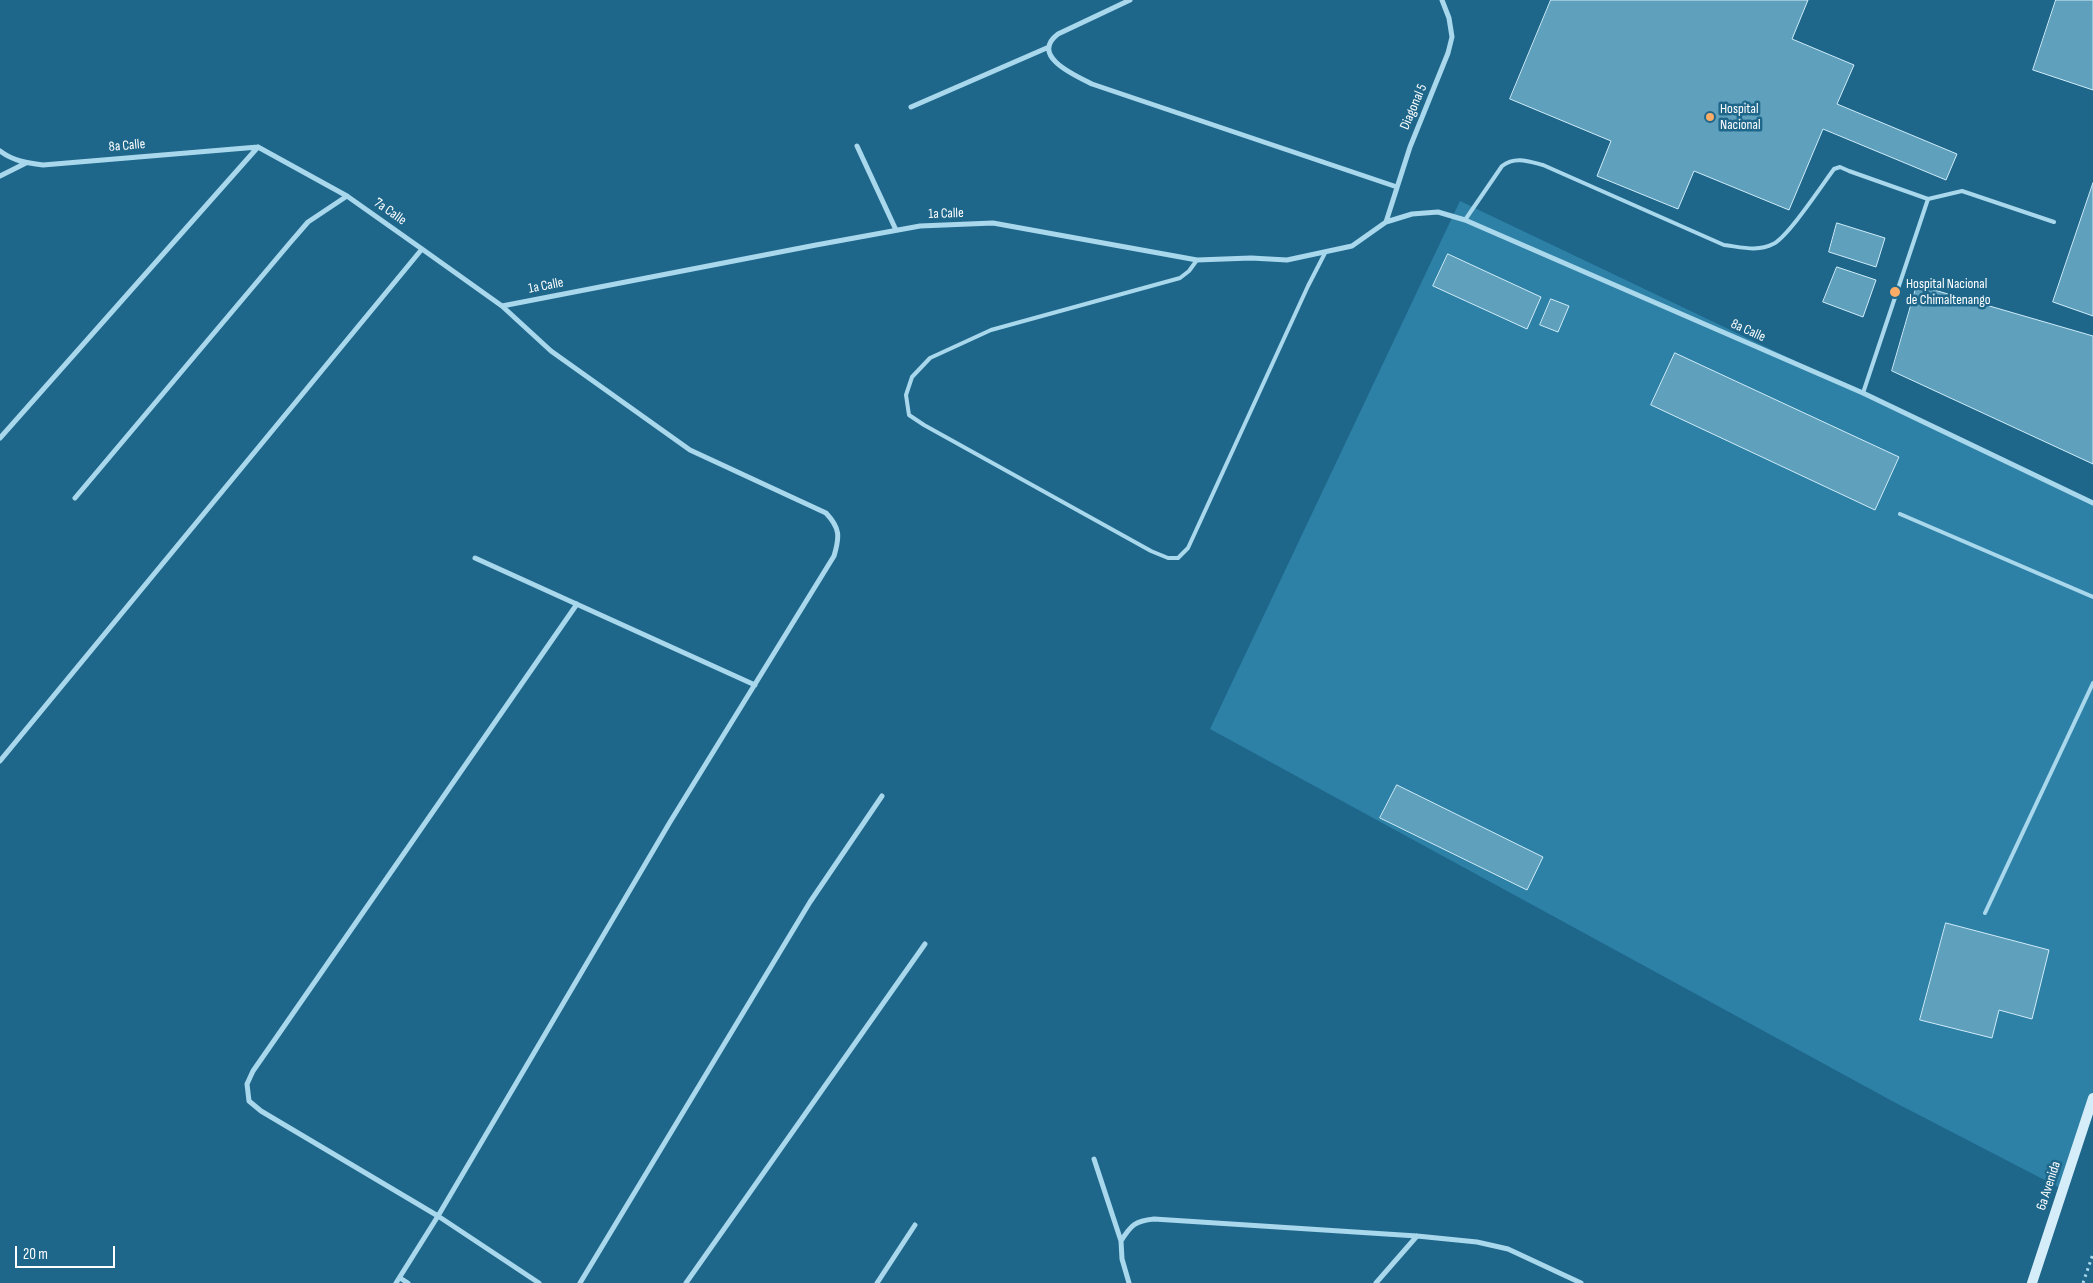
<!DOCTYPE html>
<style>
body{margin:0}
#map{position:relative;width:2093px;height:1283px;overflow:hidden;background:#1e678b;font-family:"Sofia Sans Condensed",sans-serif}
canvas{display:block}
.scale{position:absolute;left:15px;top:1246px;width:100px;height:22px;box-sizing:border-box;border:2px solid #fff;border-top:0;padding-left:6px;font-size:15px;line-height:18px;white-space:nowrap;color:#fff;-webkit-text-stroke:4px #1e678b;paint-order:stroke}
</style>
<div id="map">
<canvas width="2093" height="1283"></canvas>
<div class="scale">20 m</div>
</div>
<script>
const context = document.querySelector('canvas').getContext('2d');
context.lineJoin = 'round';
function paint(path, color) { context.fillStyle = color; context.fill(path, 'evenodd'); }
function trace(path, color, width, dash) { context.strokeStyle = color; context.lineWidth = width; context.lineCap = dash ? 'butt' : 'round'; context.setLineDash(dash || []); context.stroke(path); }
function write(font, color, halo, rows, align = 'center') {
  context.font = font + ' "Sofia Sans Condensed",sans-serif'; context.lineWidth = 5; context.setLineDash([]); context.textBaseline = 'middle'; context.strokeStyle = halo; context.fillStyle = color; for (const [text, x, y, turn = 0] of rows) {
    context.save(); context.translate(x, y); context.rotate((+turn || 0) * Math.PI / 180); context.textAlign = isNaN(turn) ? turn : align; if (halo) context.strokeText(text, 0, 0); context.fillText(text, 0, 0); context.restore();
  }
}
paint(new Path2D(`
 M1460,201L2093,503V1098L2062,1189L1894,1102L1210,729Z`), '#2e81a6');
const building = new Path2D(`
 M1551,0H1808L1792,39L1854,65L1837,104L1957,154L1946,180L1823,129L1789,210L1694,171L1678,209L1597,176L1611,141L1510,99Z
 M2056,0H2093V90L2033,70Z
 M2093,183V316L2053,302Z
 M1837,223L1885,238L1876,267L1829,252Z
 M1448,254L1541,297L1527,329L1433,286Z
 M1837,267L1876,280L1863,317L1823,302Z
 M1917,285L2093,336V464L1892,371Z
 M1551,299L1569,306L1558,332L1540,325Z
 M1675,353L1899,457L1875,510L1651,405Z
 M1397,785L1543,857L1527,890L1380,818Z
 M1946,923L2049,950L2032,1019L1999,1010L1992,1038L1920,1020Z`);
paint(building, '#5fa0bd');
trace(building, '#cfecf9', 1);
trace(new Path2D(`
 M2083,1283L2093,1254`), '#a9d7ec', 3, [2.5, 4]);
trace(new Path2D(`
 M1465,220L1502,166C1515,156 1528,161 1543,165L1724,245C1741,247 1758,252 1773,244C1788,237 1822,185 1834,169L1840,167L1849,171L1928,199L1962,191L2054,222
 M1197,260L1189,271L1180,278L991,330L930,358L912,377L906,395L909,415L924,425L1151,551L1168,558H1178L1188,548L1308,286L1325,253
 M1863,393L1928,199
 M1900,514L2093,597
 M1985,913L2093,683`), '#a9d7ec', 4);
trace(new Path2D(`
 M1130,0L1058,34C1029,56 1076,76 1092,84L1397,187
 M911,107L1049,47
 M857,146L896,230
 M258,147L347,196L422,249L502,306L551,351L690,450L826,513C840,528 840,536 834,556L670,822L438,1216L396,1283
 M0,151C13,161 27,163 43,165L258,147
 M0,176L26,163
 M1386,222L1410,147L1448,53L1452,37L1449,18L1442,0
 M502,306L816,245L920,226L993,223L1197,260L1251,258L1287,260L1352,246L1386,222L1412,214L1438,212L1465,220L1863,393L2093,503
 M0,438L258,147
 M75,498L289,244L308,222L347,196
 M475,558L755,685
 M0,761L422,249
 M1094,1159L1121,1241L1122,1259L1129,1283
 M1121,1241C1131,1225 1135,1221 1154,1219L1417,1236L1477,1242L1508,1249L1581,1283
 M400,1278L408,1283
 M539,1283L438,1216L261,1111L249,1101L247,1084L253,1071L577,604
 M580,1283L810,902L882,796
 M686,1283L925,944
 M877,1283L915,1225
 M1376,1283L1417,1236`), '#a9d7ec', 5);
trace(new Path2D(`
 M2032,1283L2093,1098`), '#d5edf9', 10);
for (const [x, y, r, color] of [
 [1710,117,5,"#fbad68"],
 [1895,292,6,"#fbad68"]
]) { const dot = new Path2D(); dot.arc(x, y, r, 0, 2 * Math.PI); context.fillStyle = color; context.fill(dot); trace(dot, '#1e678b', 2); }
write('14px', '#fff', '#1e678b', [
 ["Diagonal 5",1414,107,-67],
 ["8a Calle",127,146,-5],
 ["7a Calle",390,212,35],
 ["1a Calle",946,214,-2],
 ["1a Calle",546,286,-11],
 ["8a Calle",1748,331,24],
 ["6a Avenida",2049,1186,-72]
]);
write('14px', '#fff', '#1e678b', [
 ["Hospital",1720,109],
 ["Nacional",1720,125],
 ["Hospital Nacional",1906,284],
 ["de Chimaltenango",1906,300]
], 'left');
</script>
